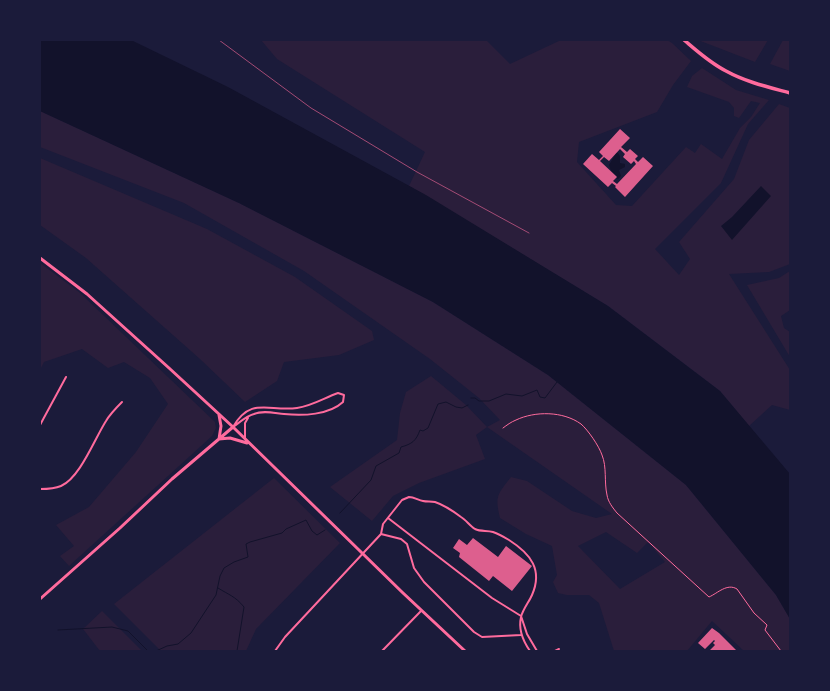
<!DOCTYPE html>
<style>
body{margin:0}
#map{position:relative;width:830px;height:691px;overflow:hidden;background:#1b1b3a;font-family:"PT Sans Narrow",sans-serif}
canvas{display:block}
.frame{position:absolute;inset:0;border:41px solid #1b1b3a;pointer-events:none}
</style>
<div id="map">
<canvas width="830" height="691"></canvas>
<div class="frame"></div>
</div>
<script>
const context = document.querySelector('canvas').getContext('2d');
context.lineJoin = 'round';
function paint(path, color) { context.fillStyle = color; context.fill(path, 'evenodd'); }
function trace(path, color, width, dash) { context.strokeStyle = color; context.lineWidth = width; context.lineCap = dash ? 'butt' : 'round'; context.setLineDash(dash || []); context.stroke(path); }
paint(new Path2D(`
 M261,40H486L510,64L561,40H667L672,43L691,61L673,85L657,112L579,142L577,162L616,205L632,206L686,147L695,153L701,144L722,159L740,128L751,117L760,103L751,101L739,118L734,116V108L729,102L687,87L692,76L702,68L736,90L769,100L748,124L721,183L655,249L679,275L690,259L679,242L734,179L749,140L779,104L790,108V264L769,272L729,274L790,370V410L772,405L749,426L720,391L608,306L409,186L425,152L277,59Z
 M698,40H768L755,62Z
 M783,40H790V71L770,64Z
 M40,111L239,203L433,302L548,375L686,485L776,595L790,619V651H744L712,621L687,651H614L599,603L589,595H567L558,593L553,582L557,575L552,546L526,534L500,518C495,496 497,495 511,477L527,481L572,511L596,518L612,514L487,427L476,435L485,459L419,483L393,496L372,521L330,487L397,440L400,413L406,392L431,376L466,405L487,427L500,420L479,398L430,359L304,271L184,203L40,147ZM606,532L637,553L648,542L665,562L620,589L578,546Z
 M40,158L207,229L295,277L372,331L374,340L339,355L284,362L277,381L245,402L200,359L86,258L40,225Z
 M40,263L79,292L215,422L216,428L212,436L69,566L60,556L74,546L56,525L89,507L136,452L168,404L150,378L124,362L108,368L82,349L44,362L40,370Z
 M790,271V310L781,316L784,328L790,332V357L747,285L779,278Z
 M274,478L340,543L256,629L246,651H161L114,604Z
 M102,611L142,651H100L83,629Z`), '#2a1e3b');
paint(new Path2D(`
 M40,40H131L228,87L426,195L608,306L720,391L790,474V619L776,595L686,485L548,375L433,302L239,203L40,111Z
 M616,153H618L620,156V163L625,164V167L619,170L621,176L618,179L616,178L617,176L611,171L609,165Z
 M761,186L771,196L732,240L721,226L732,217Z`), '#12122b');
trace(new Path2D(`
 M471,398H475L479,401H489L506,394L522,396L537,390L540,397L545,398L557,382
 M340,513L371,480L376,466L399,453L401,447C412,444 416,441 420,430L423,431L428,428L438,404L446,402L456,407L462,408L468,405
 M218,588C229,595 235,596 244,607L237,651
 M58,630L112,627L128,631L148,651
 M156,651L167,646L178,644L191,633L216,595L220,576L224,568L234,562L248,557L246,544L250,542L282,533L286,529L306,520L312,531L317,535L325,530`), '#12122b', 1);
paint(new Path2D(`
 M620,129L630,138L621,147L627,152L630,149L638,156L635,159L638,162L643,157L653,166L625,197L615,187L616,186L612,183L608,187L583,164L592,154L599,160L603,156L599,152ZM620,149L625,154L623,157L631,164L634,161L636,164L617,184L613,181L617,177L600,161L604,157L609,161Z
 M473,538L498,557L506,546L532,566L512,591L493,576L489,581L459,557L460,553L453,548L459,539L467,545Z
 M712,628L719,633L737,651H709L715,645L713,643L715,641L714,640L705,649L698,643Z`), '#dd5f8e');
trace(new Path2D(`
 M503,428C507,425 511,422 516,420C535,411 563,411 581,424C588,430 599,446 602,455C607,467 604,482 607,495C608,502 613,508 617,513L709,597C718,593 727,583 737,589L754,613L767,625L765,630L781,651`), '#ff6b9d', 1);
trace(new Path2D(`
 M338,393L344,395L343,402C329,415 303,416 284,414C274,413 263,410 254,414C246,416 239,423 233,427C251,396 269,412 297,408C312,406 324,398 338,393Z
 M40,425L66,377
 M245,438V423L248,418
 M40,489C47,489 54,489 61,486C80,478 95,438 106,421C110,414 116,408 122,402
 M388,518L492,598L521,616L527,634L537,651
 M381,534L401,539L407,544L414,568L424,582L474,632L482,637L521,635
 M275,651L285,637L381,534L383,524L402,500L409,497C414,497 418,500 423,501C427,502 431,501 435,502C444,505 453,511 461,517C466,520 470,526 475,529C481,532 487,530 493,532C499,534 504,537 509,540C531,554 543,570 532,595C529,602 523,609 521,617C518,630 523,641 530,651
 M382,651L421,611
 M555,651L559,649`), '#ff6b9d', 2);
trace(new Path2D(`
 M40,258L87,294L169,368L233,427L403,593L465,651
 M219,415L221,426L219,439L230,438L247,443
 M40,599L120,528L172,479L233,427`), '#ff6b9d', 3);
trace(new Path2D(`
 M684,40C697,51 710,63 726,71C746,82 768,87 790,93`), '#ff6b9d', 3.5);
trace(new Path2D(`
 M219,40L311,108L417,172L529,233`), '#a44b75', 1);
</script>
